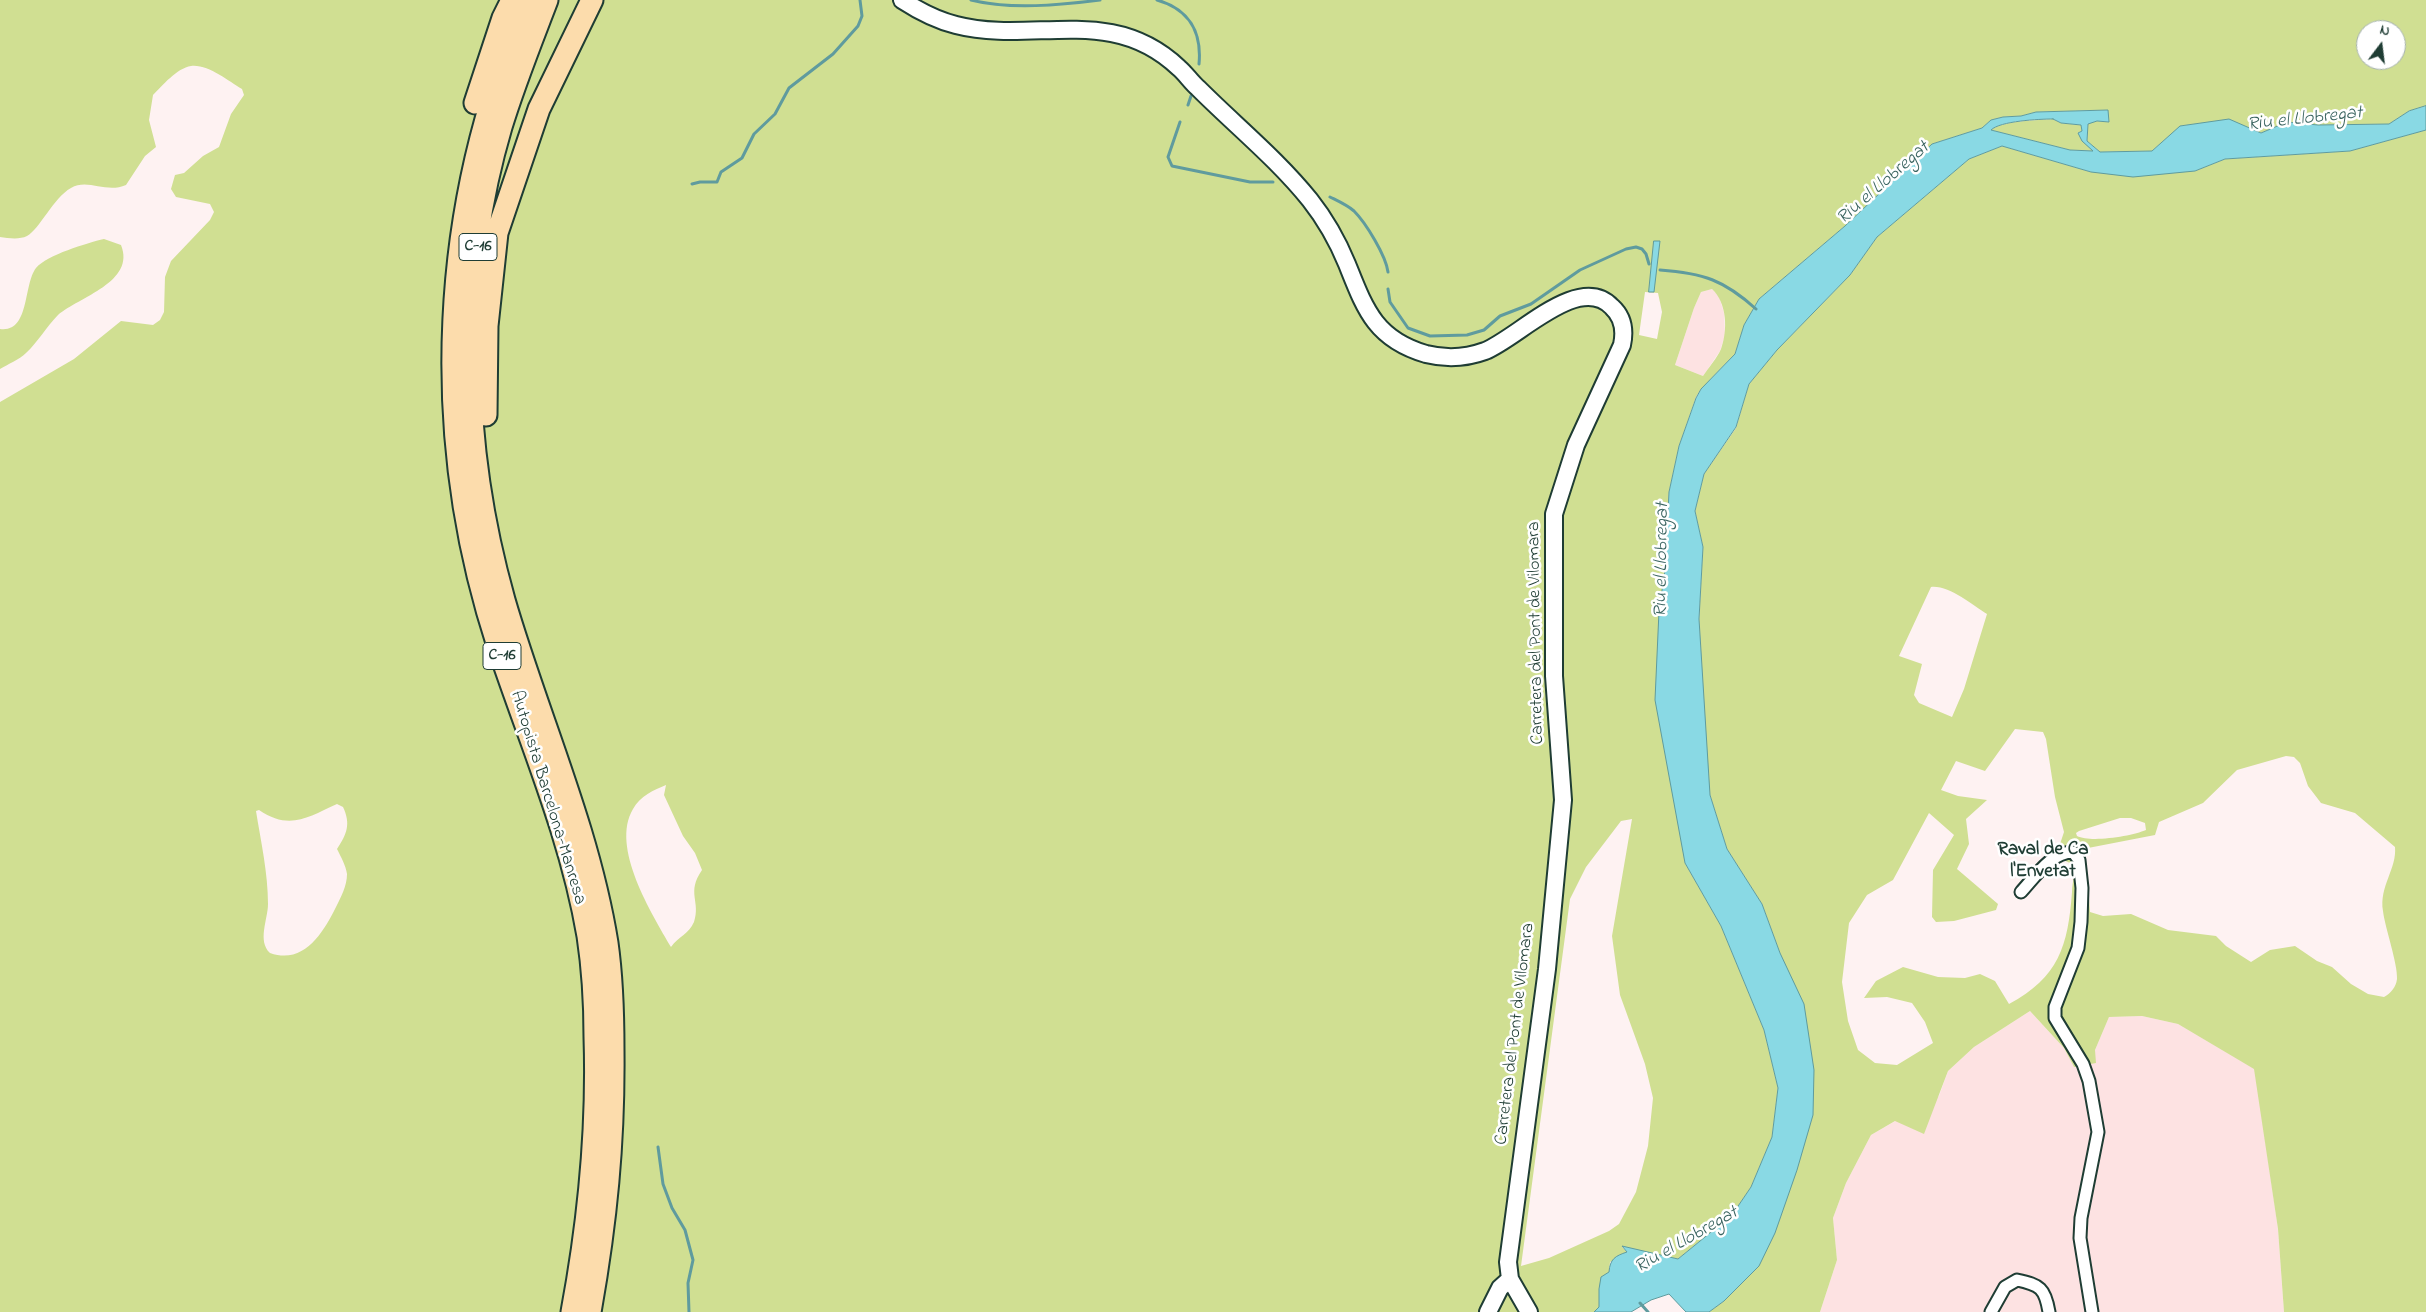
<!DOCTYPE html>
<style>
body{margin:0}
#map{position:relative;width:2426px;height:1312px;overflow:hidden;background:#fef2f2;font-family:"Indie Flower",sans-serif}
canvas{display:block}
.north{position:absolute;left:2356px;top:20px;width:50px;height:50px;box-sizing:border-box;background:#fff;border:1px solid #a5b1ae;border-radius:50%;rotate:15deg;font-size:14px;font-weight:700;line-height:20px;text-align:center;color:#1f3d34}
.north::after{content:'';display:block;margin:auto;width:18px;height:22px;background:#1f3d34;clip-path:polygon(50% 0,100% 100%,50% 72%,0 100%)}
</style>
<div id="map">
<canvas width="2426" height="1312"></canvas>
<div class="north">N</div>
</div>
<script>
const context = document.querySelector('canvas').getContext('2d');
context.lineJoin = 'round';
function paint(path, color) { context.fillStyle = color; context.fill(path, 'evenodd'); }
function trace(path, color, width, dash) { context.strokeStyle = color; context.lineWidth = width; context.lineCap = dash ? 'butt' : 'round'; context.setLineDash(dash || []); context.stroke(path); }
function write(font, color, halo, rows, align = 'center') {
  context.font = font + ' "Indie Flower",sans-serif'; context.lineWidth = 5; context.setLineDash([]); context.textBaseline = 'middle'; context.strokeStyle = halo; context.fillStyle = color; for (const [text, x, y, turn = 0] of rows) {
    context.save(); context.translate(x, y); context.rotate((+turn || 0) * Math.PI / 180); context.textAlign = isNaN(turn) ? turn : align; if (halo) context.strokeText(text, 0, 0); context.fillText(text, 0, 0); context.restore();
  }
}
paint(new Path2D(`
 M1712,289L1719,296L1724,313L1725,335L1720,351L1703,376L1675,365L1694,308L1701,292Z
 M2030,1011L2064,1048L2074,1067L2095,1050L2109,1017L2142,1016L2178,1024L2255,1069L2278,1229L2284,1312H1820L1837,1260L1833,1218L1846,1183L1871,1135L1939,1096L1948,1071L1974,1047Z`), '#fde2e2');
paint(new Path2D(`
 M0,0H2426V106L2409,111L2389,124L2318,125L2287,122L2261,133L2229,120L2181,126L2152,151L2100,152L2087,141L2088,123L2097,121L2109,122L2107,110L2036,112L2021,116L2003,117L1991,120L1982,128L1932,144L1845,226L1759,299L1744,325L1735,354L1701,389L1696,397L1679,446L1669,492L1665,570L1659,611L1685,863L1721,926L1764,1030L1778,1088L1772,1137L1751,1187L1732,1215L1678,1259L1622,1247L1627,1252L1610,1262L1609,1272L1599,1289V1307L1594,1312H0V402L74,359L121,321L153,325L160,320L164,312L165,277L171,261L210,220L214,212L210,204L176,197L171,189L175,175L184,173L203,156L219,147L231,114L244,95L242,89C228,81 208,64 191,66C177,68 162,86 153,95L149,120L156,147L145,156L126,185C106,194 88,178 71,188C53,198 40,229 27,236C19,240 8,238 0,237ZM2366,30H2396V60H2366ZM1712,289C1727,303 1728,330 1721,349C1717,358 1709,367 1703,376L1675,365L1694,308L1701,292ZM1645,292L1658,293L1662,312L1657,339L1639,335ZM666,785L664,795L683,836L695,853L702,870C686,893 701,901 694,922C689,934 678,937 671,947C652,914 610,847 633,809C640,796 654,790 666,785ZM337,804L343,807C351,824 347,834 337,849C341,857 346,866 347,874C347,886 341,897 336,907C323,933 304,965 270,953C257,941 268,919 268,904C268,873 261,842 256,811L259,810C290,831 308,817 337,804ZM1632,819L1612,936L1620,995L1645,1064L1653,1098L1648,1146L1636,1192L1619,1224L1609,1231L1549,1258L1521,1266L1570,899L1586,867L1621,821Z
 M2053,119L2061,123L2081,125L2082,131L2078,133L2094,151L2070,150L1991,130C2001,121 2038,120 2053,119Z
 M2426,130V1312H2284L2278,1229L2254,1069L2178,1024L2142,1016L2109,1017L2095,1050L2096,1063L2074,1067L2064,1048L2030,1011L1974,1047L1948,1071L1924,1134L1895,1121L1871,1135L1846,1183L1833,1218L1837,1260L1820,1312H1709L1724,1301L1797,1170L1780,953L1762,904L1727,849L1710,795L1705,740L1699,619L1703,547L1695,511L1704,474L1736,428L1749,384L1777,350L1850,275L1877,237L1969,159L2002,146L2091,172L2195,171L2225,159L2350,151ZM1931,587C1949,585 1972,605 1987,614L1964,689L1952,717L1919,703L1914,695L1922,664L1899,656ZM2015,729L2043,732L2046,739L2055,797L2064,832L2058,850L2052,855L2070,863C2077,873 2072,881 2072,892C2068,946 2059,977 2009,1004L1995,981L1980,974L1965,978L1938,977L1903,967L1876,981L1864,998L1887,997L1912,1003L1925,1022L1933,1043L1897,1065L1875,1063L1858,1050L1848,1021L1842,982L1849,923L1867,895L1893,880L1929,813L1954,835L1933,870L1932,917L1936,922L1954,921L1996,910L1998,904L1957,869L1969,844L1966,819L1987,800L1958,796L1941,790L1956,761L1985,771ZM2286,756L2294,757L2300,763L2308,786L2321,803L2355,813L2395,847C2397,869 2379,886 2383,911C2385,928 2398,964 2397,979C2396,987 2391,993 2384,997L2368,994L2351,984L2332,967L2317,961L2295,946L2270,950L2251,962L2226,946L2216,936L2168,930L2131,914L2103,916L2090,912L2087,871L2082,854L2088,848L2155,835L2159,822L2203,803L2237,770ZM2120,818H2131L2145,823L2146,830C2132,836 2091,843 2077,836L2076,833L2079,831Z
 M104,239L121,245C136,282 79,297 58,315C46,327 38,342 26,353C19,360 8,364 0,369V329C30,333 23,285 36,268C47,255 87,243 104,239Z`), '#d0df92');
const water = new Path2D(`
 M2426,106V130L2350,151L2225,159L2195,171L2133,177L2091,172L2002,146L1969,159L1877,237L1850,275L1777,350L1749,384L1736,427L1704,474L1695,511L1703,547L1699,619L1710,795L1727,849L1762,904L1780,953L1804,1004L1814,1070L1813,1115L1797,1170L1775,1233L1759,1266L1724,1301L1709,1312H1686L1669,1294L1651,1300L1631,1312H1594L1599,1307V1289L1601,1277L1609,1272C1610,1259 1615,1256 1627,1252L1622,1246L1678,1259L1732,1215L1751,1187L1772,1137L1778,1088L1764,1030L1721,926L1685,863L1655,700L1659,611L1665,570L1669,492L1679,446L1696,398L1701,389L1735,354L1744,325L1759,299L1845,226L1932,144L1982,128L1991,120L2003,117L2021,116L2036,112L2108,110L2109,122L2097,121L2088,124L2087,141L2100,152L2152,151L2180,126L2229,119L2261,133L2287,122L2318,125L2389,124L2409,111ZM2053,119L2061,123L2081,125L2082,131L2078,133L2082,141L2093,151L2070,150L1991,130C2000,121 2039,119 2053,119Z
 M1654,241H1660L1654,292H1649Z`);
paint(water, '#89d9e4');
trace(water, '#5f9b9e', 1);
trace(new Path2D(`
 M971,0C1010,10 1061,5 1100,0
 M1157,0C1189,9 1202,32 1199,64
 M1188,105L1191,96
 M1180,122L1168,157L1172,166L1250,182H1273
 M692,184L700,182H717L721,172L742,158L754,134L775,114L789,88L833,54L858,26L862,16L860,0
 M1330,197C1338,201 1347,205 1354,211C1366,223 1386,256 1388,272
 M1660,270C1703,273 1724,280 1756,309
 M1388,289L1390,302L1408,328L1430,336L1467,335L1484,330L1500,316L1531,304L1580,270L1626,249L1636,247L1642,249L1646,254L1649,264
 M658,1147L663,1184L672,1208L685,1230L693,1260L688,1283L689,1312
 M1640,1303L1648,1312`), '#5f9b9e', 3);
const street = new Path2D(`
 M2021,892C2035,877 2051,852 2073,852L2079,860L2082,888L2081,922L2078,948L2055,1007V1018L2083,1064L2089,1081L2098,1132L2081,1218L2080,1238L2092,1312
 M1991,1312L2005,1287L2017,1280C2040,1285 2045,1288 2049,1312`);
const secondary = new Path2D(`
 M902,0C919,11 936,20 956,25C1033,45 1111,3 1179,68C1186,74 1191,82 1198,88C1236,126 1277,159 1310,200C1325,219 1338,242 1347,264C1365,309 1375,339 1426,354C1446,359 1466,358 1485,351C1518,338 1579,272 1612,307C1623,317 1625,331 1622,345L1576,445L1554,514V676L1563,800L1547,969L1508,1262L1510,1279L1529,1312
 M1488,1312L1500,1288L1510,1279`);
const highway = new Path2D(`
 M529,0C439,203 429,435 498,646C530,742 571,836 588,936C593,969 595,1003 595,1037C598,1130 589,1221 572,1312
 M547,0C531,42 514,84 501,127C456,279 461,448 504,600C537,714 588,825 607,943C612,978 613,1015 613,1050C614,1142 606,1222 590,1312
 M475,103L503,18L512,0
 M486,415L487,326L497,233L539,109L592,0`);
trace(street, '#1f3d34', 15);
trace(secondary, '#1f3d34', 20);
trace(highway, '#1f3d34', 25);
trace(street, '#fff', 11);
trace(secondary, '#fff', 16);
trace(highway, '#fcdcac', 21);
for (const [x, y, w] of [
 [478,247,38],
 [502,656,38]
]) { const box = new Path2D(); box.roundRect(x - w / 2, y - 13.5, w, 27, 4); context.fillStyle = '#fff'; context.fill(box); trace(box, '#1f3d34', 1); }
write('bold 16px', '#1f3d34', null, [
 ["C-16",478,247],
 ["C-16",502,656]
]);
write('18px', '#1f3d34', '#fff', [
 ["Carretera del Pont de Vilomara",1537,633,-91],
 ["Autopista Barcelona-Manresa",547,798,73],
 ["Carretera del Pont de Vilomara",1516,1034,-83]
]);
write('italic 19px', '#3a6460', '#fff', [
 ["Riu el Llobregat",2305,120,-6],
 ["Riu el Llobregat",1884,184,-41],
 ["Riu el Llobregat",1663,560,-89],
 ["Riu el Llobregat",1687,1241,-30]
]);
write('bold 19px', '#1f3d34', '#fff', [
 ["Raval de Ca",2043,851],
 ["l'Envetat",2043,873]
]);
</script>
